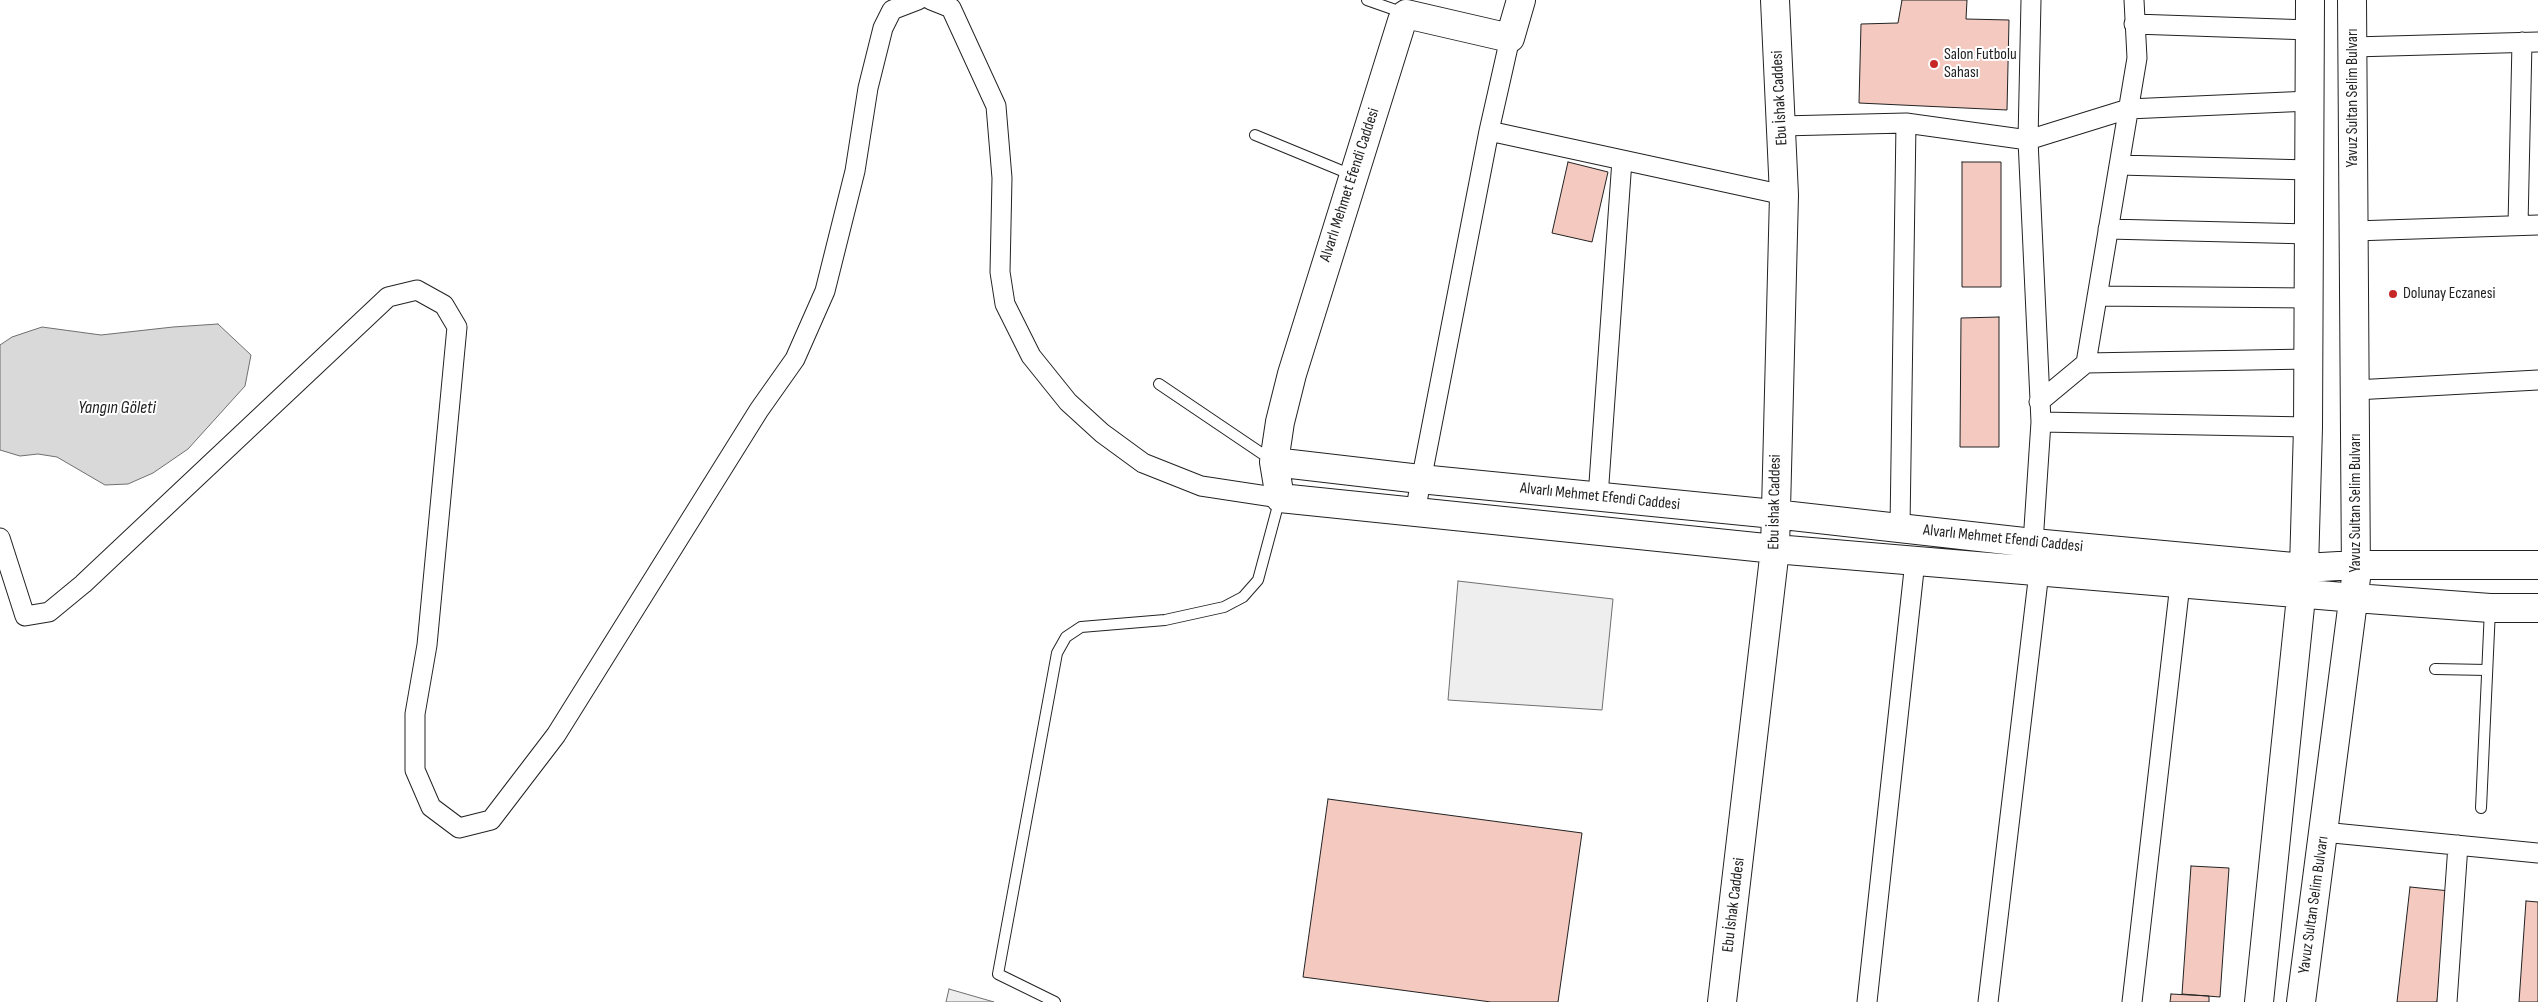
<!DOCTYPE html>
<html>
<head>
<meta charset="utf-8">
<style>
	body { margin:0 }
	canvas { display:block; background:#fff }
</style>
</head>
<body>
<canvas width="2538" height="1002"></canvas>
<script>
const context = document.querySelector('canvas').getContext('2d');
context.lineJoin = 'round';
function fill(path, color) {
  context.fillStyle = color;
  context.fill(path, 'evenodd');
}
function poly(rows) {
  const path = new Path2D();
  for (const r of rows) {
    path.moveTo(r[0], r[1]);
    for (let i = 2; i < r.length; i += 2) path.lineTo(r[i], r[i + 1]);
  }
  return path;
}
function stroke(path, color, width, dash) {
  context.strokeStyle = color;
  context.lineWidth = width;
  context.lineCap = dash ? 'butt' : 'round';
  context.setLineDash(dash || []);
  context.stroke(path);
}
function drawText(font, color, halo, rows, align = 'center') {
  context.font = font + ' "Sofia Sans Condensed",sans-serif';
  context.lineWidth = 4;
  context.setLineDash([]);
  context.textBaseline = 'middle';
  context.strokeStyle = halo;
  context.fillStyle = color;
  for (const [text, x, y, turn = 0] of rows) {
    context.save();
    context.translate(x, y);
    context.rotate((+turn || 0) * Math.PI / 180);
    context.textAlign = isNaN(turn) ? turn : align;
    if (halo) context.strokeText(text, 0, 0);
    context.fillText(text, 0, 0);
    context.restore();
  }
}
const green = poly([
	[1458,581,1613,599,1602,710,1448,700,1458,581],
	[949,989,994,1002,946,1002,949,989]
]);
fill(green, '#eee');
stroke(green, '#6f6f6f', 1);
const water = poly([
	[218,324,251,355,245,386,188,449,153,473,128,484,105,485,57,457,38,454,20,456,0,450,0,345,12,337,42,327,101,335,173,327,218,324]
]);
fill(water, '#d9d9d9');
stroke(water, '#6f6f6f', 1);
const building = poly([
	[1902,0,1967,0,1966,19,2009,20,2007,110,1859,103,1861,24,1898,23,1902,0],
	[1568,162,1608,172,1592,242,1552,233,1568,162],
	[1962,162,2001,162,2001,287,1962,287,1962,162],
	[1999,317,1999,447,1960,447,1961,318,1999,317],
	[1328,799,1582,833,1558,1002,1491,1002,1303,977,1328,799],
	[2191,866,2229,868,2220,997,2182,994,2191,866],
	[2410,887,2450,891,2437,1002,2397,1002,2410,887],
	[2526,901,2538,902,2538,1002,2519,1002,2526,901],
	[2171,994,2209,996,2209,1002,2170,1002,2171,994]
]);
fill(building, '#f3c9c0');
stroke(building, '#222', 1);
const lane = poly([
	[1367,0,1404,13],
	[1255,135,1352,175],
	[1159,384,1273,461],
	[2435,669,2487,670],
	[2481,808,2490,609],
	[1055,1002,998,974,1057,653,1066,637,1081,627,1165,620,1224,607,1243,597,1258,580,1280,498]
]);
const street = poly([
	[931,0,951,8,996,106,1002,178,1000,272,1005,304,1031,356,1068,402,1102,433,1143,463,1201,486,1280,498],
	[2134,24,2310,30],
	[2353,47,2538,42],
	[1781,126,1906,123,2028,140,2128,109,2310,101],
	[1489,131,1784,195],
	[2119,165,2309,170],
	[2518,225,2522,42],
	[2108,229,2309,234],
	[2354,231,2538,225],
	[2097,296,2309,298],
	[2086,363,2308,359],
	[2355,390,2538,380],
	[2039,402,2086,363,2137,58,2134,0],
	[2041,422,2308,427],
	[1598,497,1622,160],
	[1415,512,1489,131,1510,38],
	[1900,527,1906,123],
	[0,538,25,616,49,612,83,584,388,297,417,290,444,305,457,327,427,645,415,714,415,770,431,807,459,828,491,820,556,735,759,410,795,359,825,291,855,171,868,88,883,28,892,10,918,0],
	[2323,832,2538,853],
	[1867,1002,1915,561],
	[1988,1002,2039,572,2033,543,2041,422,2028,140,2031,0],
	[2132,1002,2180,584],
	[2447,1002,2458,845]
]);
const secondary = poly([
	[1521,0,1510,38,1406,14,1402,21,1292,374,1280,422,1274,462,1280,498,1775,549,2355,598,2490,608,2538,608],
	[1274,462,1420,479,1774,514,2033,543,2304,568,2356,565,2538,565],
	[1722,1002,1775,549,1784,195,1775,0],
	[2259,1002,2304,568,2308,427,2310,0],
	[2301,1002,2356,578,2352,0]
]);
stroke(lane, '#222', 12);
stroke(street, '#222', 21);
stroke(secondary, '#222', 30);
stroke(lane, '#fff', 10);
stroke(street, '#fff', 19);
stroke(secondary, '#fff', 28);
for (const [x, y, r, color] of [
	[1934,64,5,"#c62828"],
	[2393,294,5,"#c62828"]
]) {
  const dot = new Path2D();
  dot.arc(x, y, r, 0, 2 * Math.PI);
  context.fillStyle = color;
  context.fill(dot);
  stroke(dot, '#fff', 2);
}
drawText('16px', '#222', '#fff', [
	["Salon Futbolu",1944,55],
	["Sahası",1944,73],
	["Dolunay Eczanesi",2403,294]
], 'left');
drawText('16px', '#222', '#fff', [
	["Ebu İshak Caddesi",1780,98,-93],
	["Yavuz Sultan Selim Bulvarı",2353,98,-90],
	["Alvarlı Mehmet Efendi Caddesi",1350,185,-72],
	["Alvarlı Mehmet Efendi Caddesi",1600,497,6],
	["Ebu İshak Caddesi",1775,502,-89],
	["Yavuz Sultan Selim Bulvarı",2356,503,-90],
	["Alvarlı Mehmet Efendi Caddesi",2003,539,6],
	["Ebu İshak Caddesi",1734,905,-83],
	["Yavuz Sultan Selim Bulvarı",2314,905,-82]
]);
drawText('italic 18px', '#222', '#fff', [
	["Yangın Göleti",117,408]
]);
</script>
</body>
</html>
